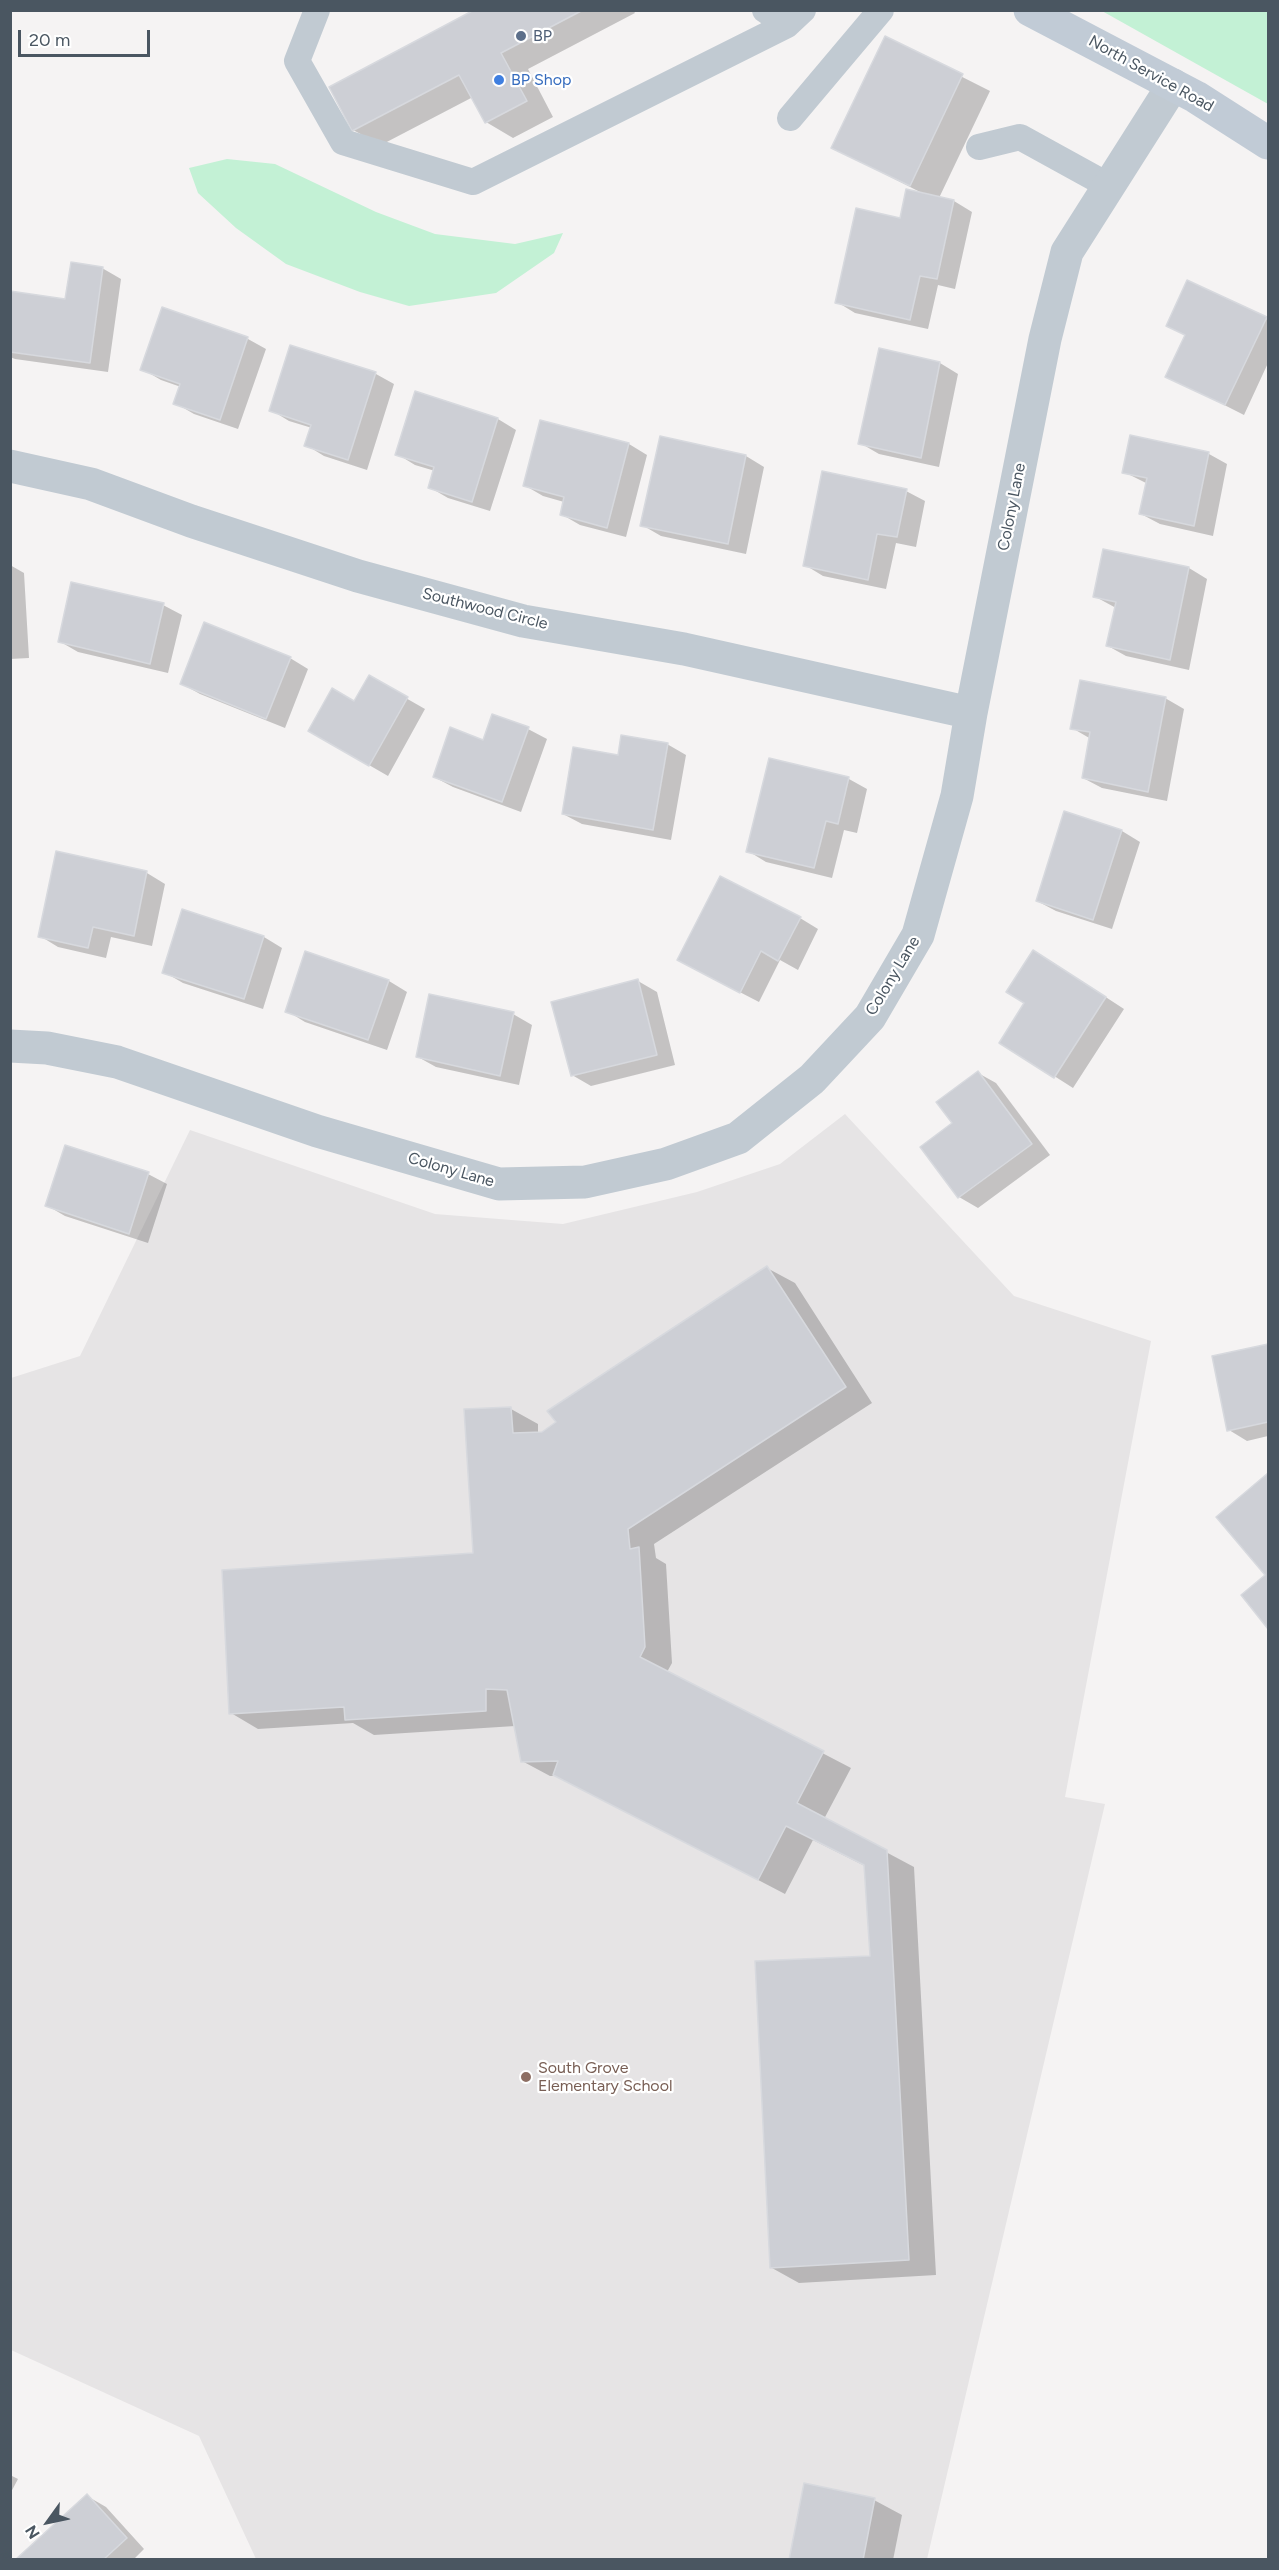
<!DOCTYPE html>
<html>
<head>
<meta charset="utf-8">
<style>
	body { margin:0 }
	#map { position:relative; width:1279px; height:2570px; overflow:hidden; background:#f5f3f3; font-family:Figtree,sans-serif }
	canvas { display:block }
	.frame { position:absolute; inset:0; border:12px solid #4a5661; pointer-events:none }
	.north { position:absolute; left:18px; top:2492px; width:60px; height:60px; -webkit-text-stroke:4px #fff; paint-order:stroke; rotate:237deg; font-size:16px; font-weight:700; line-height:24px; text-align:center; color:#4a5661 }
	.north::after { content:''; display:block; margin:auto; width:21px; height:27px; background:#4a5661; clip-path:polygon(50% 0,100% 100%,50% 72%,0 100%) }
	.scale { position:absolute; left:18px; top:30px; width:132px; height:27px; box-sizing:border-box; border:3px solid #4a5661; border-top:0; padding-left:8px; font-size:18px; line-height:21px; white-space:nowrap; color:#4a5661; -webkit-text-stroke:4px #fff; paint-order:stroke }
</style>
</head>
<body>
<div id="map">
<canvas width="1279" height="2570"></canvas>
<div class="frame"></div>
<div class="north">N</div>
<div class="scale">20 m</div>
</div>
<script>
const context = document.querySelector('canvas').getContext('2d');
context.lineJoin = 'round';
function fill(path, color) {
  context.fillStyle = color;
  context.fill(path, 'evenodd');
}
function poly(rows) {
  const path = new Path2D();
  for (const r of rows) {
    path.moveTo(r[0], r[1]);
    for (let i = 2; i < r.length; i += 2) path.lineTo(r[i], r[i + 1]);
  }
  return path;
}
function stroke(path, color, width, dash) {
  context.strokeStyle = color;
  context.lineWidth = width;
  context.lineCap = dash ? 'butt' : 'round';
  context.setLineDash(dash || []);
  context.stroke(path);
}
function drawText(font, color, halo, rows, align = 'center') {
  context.font = font + ' Figtree,sans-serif';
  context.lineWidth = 4.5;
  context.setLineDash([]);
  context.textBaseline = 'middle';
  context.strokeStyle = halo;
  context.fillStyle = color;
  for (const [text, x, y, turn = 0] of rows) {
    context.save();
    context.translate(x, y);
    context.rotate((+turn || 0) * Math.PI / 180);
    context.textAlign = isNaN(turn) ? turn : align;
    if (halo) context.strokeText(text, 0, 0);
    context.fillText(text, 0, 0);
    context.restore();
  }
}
fill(poly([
	[845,1114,1014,1296,1151,1341,1065,1797,1105,1804,927,2559,256,2559,199,2436,11,2350,11,1378,80,1356,190,1130,435,1214,563,1224,697,1192,780,1164]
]), '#e6e4e5');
fill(poly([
	[1102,11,1268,11,1268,104],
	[227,159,275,164,376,212,435,234,515,244,563,233,554,253,496,293,409,306,360,292,286,264,236,228,198,193,189,168]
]), '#c3f1d5');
fill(poly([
	[477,10,633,10,635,13,528,69,553,117,513,138,486,122,473,97,381,145,353,130],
	[885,38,990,91,939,198,954,201,972,212,955,289,938,285,928,329,855,313,837,302,920,192,833,148],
	[102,268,121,279,108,372,15,359,10,357,10,293,67,301],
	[1188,282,1268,320,1268,363,1244,415,1167,376,1186,336,1168,326],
	[163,309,248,339,266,349,238,429,194,414,175,403,181,387,161,380,142,369],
	[291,347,376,374,394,384,367,470,324,456,306,445,312,428,289,421,271,410],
	[880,350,940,363,958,374,939,467,879,454,860,443],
	[498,419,516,430,490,511,448,498,429,487,435,471,415,465,397,454],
	[1131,437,1209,454,1227,464,1213,536,1160,524,1141,514,1148,484,1124,472],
	[629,444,647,455,626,537,580,525,561,514,564,502,543,496,524,485],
	[746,456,764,467,746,554,661,536,642,525],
	[906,491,925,501,916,547,896,543,886,589,823,576,805,565],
	[1104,550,1189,568,1207,579,1189,670,1126,656,1108,646,1116,608,1094,596],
	[10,565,24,573,29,658,10,659],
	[163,605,182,615,168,673,78,652,59,641],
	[290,658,308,669,285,728,200,694,182,684],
	[369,677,425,709,388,776,310,731,355,703],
	[1165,698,1184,709,1167,801,1102,788,1083,778,1091,739,1072,728],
	[528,729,547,739,521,812,453,787,434,777,484,741],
	[667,744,686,755,671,840,582,824,563,814,619,757],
	[849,779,867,789,857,833,844,830,832,878,766,862,748,851],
	[1122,831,1140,842,1112,929,1056,911,1037,901],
	[57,853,147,873,165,884,152,946,111,937,106,958,58,947,40,936],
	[183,911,264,937,282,948,263,1009,183,983,164,972],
	[800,918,818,929,798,970,780,960,759,1002,697,970],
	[1052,962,1124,1009,1073,1088,1001,1042],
	[389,981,407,992,387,1050,305,1022,287,1011],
	[638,981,657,992,675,1065,591,1086,572,1075],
	[513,1014,532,1025,519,1085,436,1067,418,1057],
	[978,1073,996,1083,1050,1155,978,1208,959,1197,922,1147,954,1124],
	[148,1174,167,1184,148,1243,65,1216,46,1205],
	[767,1268,795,1283,872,1403,654,1544,656,1558,666,1564,672,1663,667,1672,851,1768,824,1819,914,1867,936,2275,799,2283,772,2268,872,1957,865,1866,813,1840,785,1894,559,1776,550,1776,522,1761,515,1726,374,1735,353,1723,258,1729,231,1713,475,1555,511,1409,538,1424,538,1433,542,1433],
	[1268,1345,1268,1436,1247,1441,1229,1430,1213,1357],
	[1268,1475,1268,1626,1243,1595,1267,1575,1219,1517],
	[10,2475,18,2479,10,2494],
	[87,2496,106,2507,144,2549,133,2560,17,2560],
	[874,2500,902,2515,893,2560,790,2560]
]), '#0003');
const building = poly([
	[474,10,583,10,501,53,527,101,485,123,459,75,352,131,329,87,474,10],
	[885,36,963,74,910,186,831,148,885,36],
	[906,189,954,200,937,279,920,276,910,320,835,303,856,208,900,218,906,189],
	[71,262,103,267,90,363,10,352,10,291,65,299,71,262],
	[1187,280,1267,317,1225,405,1165,377,1185,335,1166,326,1187,280],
	[162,307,248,337,220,420,173,404,180,384,140,370,162,307],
	[290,345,376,372,348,460,304,446,311,425,269,411,290,345],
	[879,348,940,362,921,458,858,444,879,348],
	[415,391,498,418,472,502,428,488,434,467,395,455,415,391],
	[540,420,629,443,607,528,560,515,564,497,523,486,540,420],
	[1130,435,1209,452,1194,526,1139,514,1147,478,1122,473,1130,435],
	[660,436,746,455,728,544,640,526,660,436],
	[822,471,907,489,897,537,877,534,868,580,803,566,822,471],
	[1103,549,1189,567,1170,660,1106,646,1116,602,1093,597,1103,549],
	[71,582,164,603,150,664,58,642,71,582],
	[204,622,291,657,266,719,180,684,204,622],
	[369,675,408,697,369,766,308,731,332,688,354,701,369,675],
	[1080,680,1166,697,1148,792,1082,778,1090,732,1070,729,1080,680],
	[492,714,529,727,502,802,433,777,450,727,483,740,492,714],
	[621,735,668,743,653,830,562,814,573,747,618,755,621,735],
	[769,758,849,777,838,824,826,821,814,868,746,852,769,758],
	[1064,811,1122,830,1093,920,1036,901,1064,811],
	[56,851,147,871,134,936,93,927,88,948,38,937,56,851],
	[720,876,801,917,778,961,761,951,740,993,677,960,720,876],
	[182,909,264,936,244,999,162,973,182,909],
	[1033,950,1106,997,1054,1078,999,1043,1024,1003,1006,992,1033,950],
	[305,951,389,980,368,1040,285,1012,305,951],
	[638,979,657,1055,571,1076,551,1002,638,979],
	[429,994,514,1012,500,1076,416,1057,429,994],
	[978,1071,1032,1144,958,1198,920,1147,952,1123,936,1102,978,1071],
	[65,1145,149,1172,129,1234,45,1206,65,1145],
	[767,1266,846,1387,628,1529,630,1549,639,1547,645,1647,640,1657,824,1751,797,1803,887,1850,909,2260,770,2268,755,1961,870,1956,864,1865,786,1826,758,1880,553,1775,558,1761,521,1762,507,1690,486,1689,486,1711,345,1720,344,1707,229,1714,222,1570,473,1553,464,1409,511,1407,513,1433,542,1432,556,1422,547,1411,767,1266],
	[1268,1344,1268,1422,1227,1431,1212,1356,1268,1344],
	[1268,1473,1268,1629,1241,1595,1265,1575,1216,1517,1268,1473],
	[804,2483,875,2498,863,2560,789,2560,804,2483],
	[87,2494,127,2538,103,2560,15,2560,87,2494]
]);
fill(building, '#cdcfd5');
stroke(building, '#d7d9de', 1.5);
stroke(poly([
	[317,10,297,61,343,142,473,182,787,25,803,10],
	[765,10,787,25],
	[790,118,881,10],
	[979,147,1020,137,1109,186]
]), '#c1cad2', 26);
stroke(poly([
	[10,466,91,484,191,521,358,576,523,621,684,649,971,713],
	[10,1046,47,1048,117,1062,317,1131,499,1184,585,1182,666,1164,738,1138,812,1079,870,1017,918,935,957,796,971,713,1045,339,1067,252,1173,85]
]), '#c1cad2', 33);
stroke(poly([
	[1030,10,1196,97,1268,143]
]), '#c1cbd6', 33);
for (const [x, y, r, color] of [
	[521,36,6,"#5c6f8a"],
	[499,80,6,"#3f7fe0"],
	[526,2077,6,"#8d6e63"]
]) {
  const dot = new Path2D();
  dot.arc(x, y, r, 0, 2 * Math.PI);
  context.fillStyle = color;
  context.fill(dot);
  stroke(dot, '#fff', 2);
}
drawText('16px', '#4e5e75', '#fff', [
	["BP",533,36]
], 'left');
drawText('16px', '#4a5661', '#fff', [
	["North Service Road",1151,74,29],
	["Colony Lane",1012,507,-79],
	["Southwood Circle",485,609,14],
	["Colony Lane",893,976,-59],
	["Colony Lane",451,1170,16]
]);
drawText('16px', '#366cbe', '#fff', [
	["BP Shop",511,80]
], 'left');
drawText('16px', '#785e54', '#fff', [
	["South Grove",538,2068],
	["Elementary School",538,2086]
], 'left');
</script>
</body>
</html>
